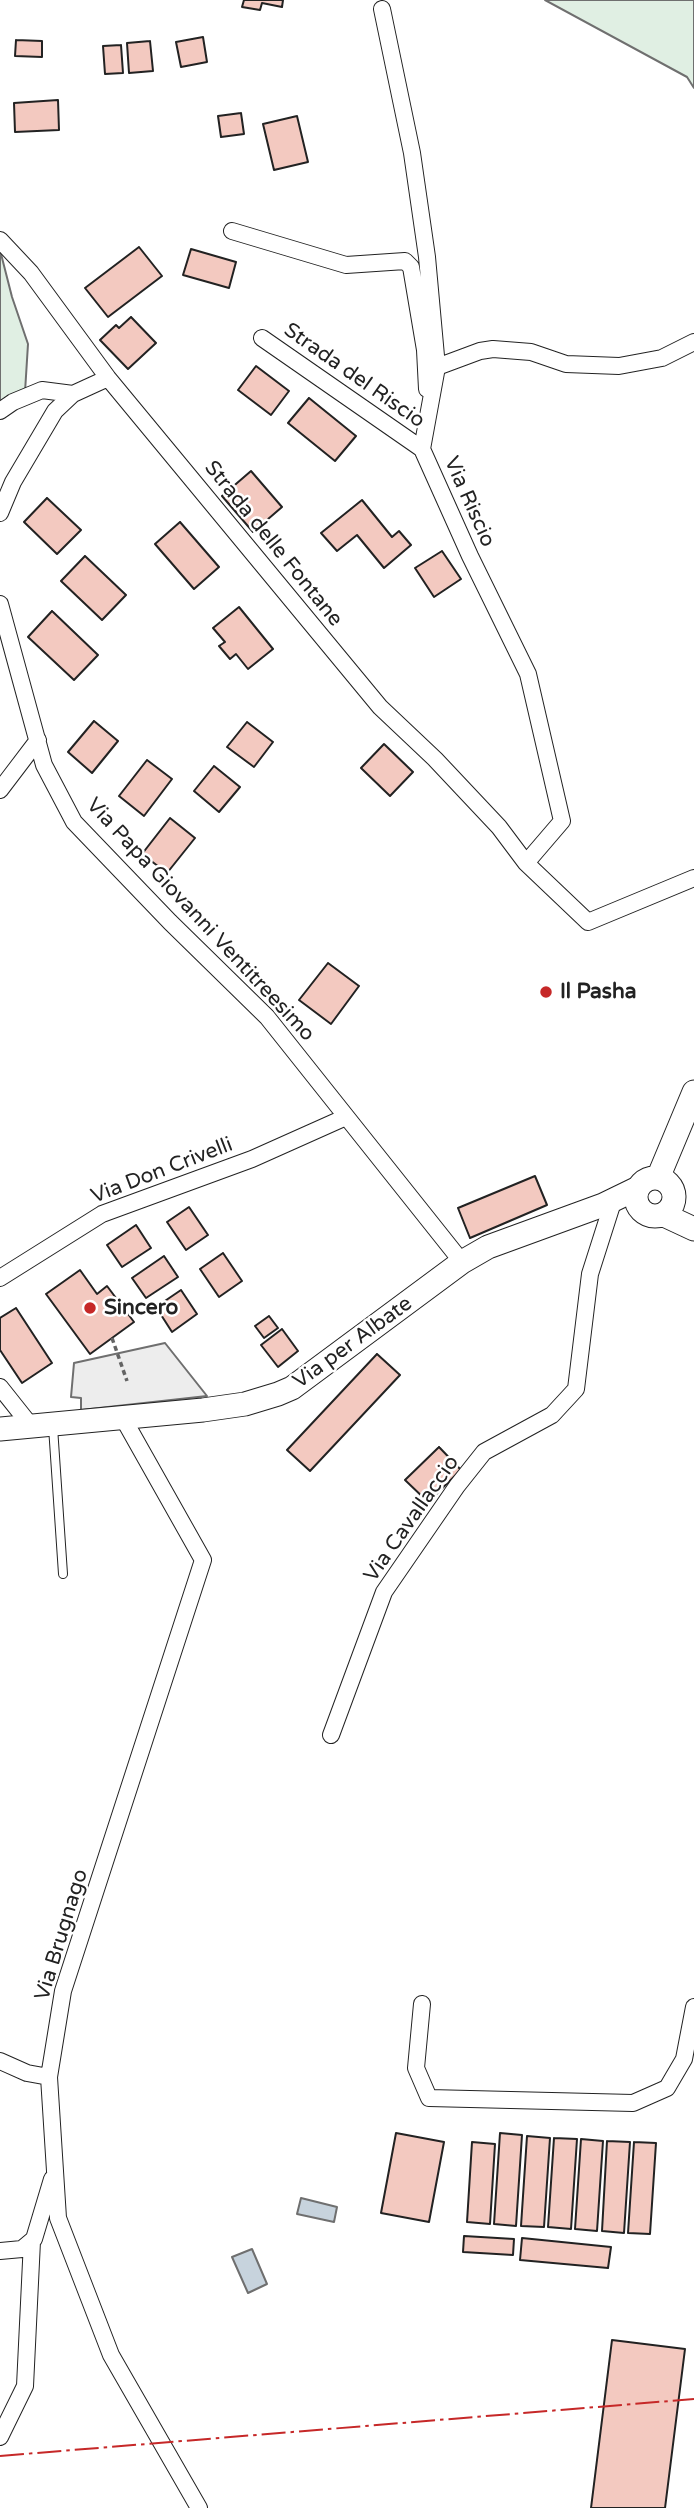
<!DOCTYPE html>
<html>
<head>
<meta charset="utf-8">
<style>
	body { margin:0 }
	canvas { display:block; background:#fff }
</style>
</head>
<body>
<canvas width="694" height="2508"></canvas>
<script>
const context = document.querySelector('canvas').getContext('2d');
context.lineJoin = 'round';
function fill(path, color) {
  context.fillStyle = color;
  context.fill(path, 'evenodd');
}
function poly(rows) {
  const path = new Path2D();
  for (const r of rows) {
    if (r.length === 3) {
      path.moveTo(r[0] + r[2], r[1]);
      path.arc(r[0], r[1], r[2], 0, 2 * Math.PI);
      continue;
    }
    path.moveTo(r[0], r[1]);
    for (let i = 2; i < r.length; i += 2) path.lineTo(r[i], r[i + 1]);
  }
  return path;
}
function stroke(path, color, width, dash) {
  context.strokeStyle = color;
  context.lineWidth = width;
  context.lineCap = dash ? 'butt' : 'round';
  context.setLineDash(dash || []);
  context.stroke(path);
}
function drawText(font, color, halo, rows, align = 'center') {
  context.font = font + ' "Varela Round",sans-serif';
  context.lineWidth = 5;
  context.setLineDash([]);
  context.textBaseline = 'middle';
  context.strokeStyle = halo;
  context.fillStyle = color;
  for (const [text, x, y, turn = 0] of rows) {
    context.save();
    context.translate(x, y);
    context.rotate((+turn || 0) * Math.PI / 180);
    context.textAlign = isNaN(turn) ? turn : align;
    if (halo) context.strokeText(text, 0, 0);
    context.fillText(text, 0, 0);
    context.restore();
  }
}
const green = poly([
	[545,0,694,0,694,88,687,77,545,0],
	[0,250,12,297,28,344,25,392,0,414,0,250]
]);
fill(green, '#e0efe3');
stroke(green, '#6f6f6f', 2);
const parking = poly([
	[165,1343,207,1396,81,1410,81,1398,71,1397,74,1363,165,1343]
]);
fill(parking, '#ededed');
stroke(parking, '#6f6f6f', 2);
const water = poly([
	[301,2198,337,2207,334,2222,297,2214,301,2198],
	[252,2249,267,2284,248,2293,232,2257,252,2249]
]);
fill(water, '#c7d3dd');
stroke(water, '#6f6f6f', 2);
const building = poly([
	[244,0,283,0,282,7,262,3,260,10,242,7,244,0],
	[203,37,207,62,181,67,176,42,203,37],
	[16,40,42,41,42,57,15,56,16,40],
	[150,41,153,71,129,73,127,43,150,41],
	[121,45,123,73,105,74,103,46,121,45],
	[58,100,59,130,15,132,14,103,58,100],
	[241,113,244,134,221,137,218,116,241,113],
	[297,116,308,162,274,170,263,124,297,116],
	[139,247,162,276,108,317,85,288,139,247],
	[191,249,236,262,229,288,183,275,191,249],
	[131,317,156,343,128,369,100,340,116,325,119,328,131,317],
	[256,366,289,391,271,415,238,390,256,366],
	[309,398,356,436,335,461,288,423,309,398],
	[251,471,282,507,253,532,222,496,251,471],
	[47,498,81,530,57,554,24,522,47,498],
	[362,500,392,537,399,531,411,545,384,568,357,535,337,551,321,533,362,500],
	[180,522,219,567,194,589,155,544,180,522],
	[442,551,461,579,434,597,415,568,442,551],
	[85,556,126,595,102,620,61,581,85,556],
	[239,607,273,649,248,669,236,654,230,659,219,646,225,642,213,628,239,607],
	[52,611,98,655,74,680,28,637,52,611],
	[94,721,118,741,92,773,68,752,94,721],
	[247,722,273,742,254,767,227,747,247,722],
	[384,744,413,772,390,796,361,768,384,744],
	[147,760,172,779,144,816,119,796,147,760],
	[214,766,240,787,219,812,194,791,214,766],
	[170,818,195,838,167,873,142,854,170,818],
	[328,963,359,986,331,1024,299,1000,328,963],
	[535,1176,547,1205,470,1238,458,1208,535,1176],
	[189,1207,208,1235,186,1250,167,1222,189,1207],
	[136,1225,151,1248,122,1267,107,1245,136,1225],
	[223,1253,242,1281,219,1297,200,1269,223,1253],
	[164,1256,178,1277,146,1298,132,1278,164,1256],
	[80,1270,97,1294,107,1286,134,1322,90,1354,46,1294,80,1270],
	[181,1290,197,1314,172,1332,156,1307,181,1290],
	[16,1308,52,1363,22,1383,0,1350,0,1318,16,1308],
	[269,1316,278,1328,264,1338,255,1326,269,1316],
	[282,1329,298,1351,278,1367,261,1345,282,1329],
	[377,1354,400,1375,310,1471,287,1450,377,1354],
	[439,1447,461,1470,428,1502,405,1480,439,1447],
	[396,2133,444,2142,429,2222,381,2213,396,2133],
	[500,2133,522,2135,516,2226,494,2224,500,2133],
	[527,2136,550,2138,544,2227,521,2226,527,2136],
	[554,2138,577,2139,571,2229,548,2227,554,2138],
	[581,2139,603,2141,597,2231,575,2229,581,2139],
	[607,2141,630,2142,624,2233,602,2231,607,2141],
	[472,2142,495,2144,490,2224,467,2222,472,2142],
	[634,2142,656,2143,650,2234,628,2233,634,2142],
	[464,2236,514,2239,513,2255,463,2252,464,2236],
	[522,2238,611,2247,608,2268,520,2260,522,2238],
	[612,2340,685,2349,665,2508,591,2508,612,2340]
]);
fill(building, '#f3c9c0');
stroke(building, '#222', 2);
const lane = poly([
	[53,1427,63,1574]
]);
const street = poly([
	[382,9,412,153,427,257,437,367,422,449,470,556,528,674,562,821,526,863],
	[232,231,346,265,405,261,411,267,425,350,427,389],
	[0,240,31,273,108,378,380,707,435,759,499,827,526,863,588,922,694,878],
	[262,338,422,449],
	[437,367,480,351,493,349,531,352,566,364,619,366,662,358,694,342],
	[0,411,13,402,42,390,73,394],
	[0,513,13,482,55,411,73,394,108,378],
	[0,604,44,765,74,822,170,922,267,1017,462,1262],
	[0,790,38,740],
	[0,1278,102,1214,252,1159,346,1117],
	[0,1387,31,1426],
	[123,1418,203,1560,63,1991,49,2077,58,2218,111,2355,199,2508],
	[331,1735,384,1592,457,1486,484,1452,552,1415,576,1389,590,1274,612,1205],
	[422,2004,416,2068,429,2098,633,2103,667,2088,684,2059,694,2007],
	[0,2061,27,2073,49,2077],
	[0,2251,22,2249,34,2239,52,2179],
	[0,2437,25,2386,32,2241]
]);
const secondary = poly([
	[655,1197,19],
	[658,1178,694,1092],
	[664,1215,694,1229],
	[0,1429,203,1410,245,1404,278,1394,292,1388,462,1262,488,1247,603,1205,638,1188]
]);
stroke(lane, '#222', 10);
stroke(street, '#222', 18);
stroke(secondary, '#222', 25);
stroke(poly([
	[112,1338,127,1381]
]), '#646464', 3.5, [5, 3.5]);
stroke(lane, '#fff', 8);
stroke(street, '#fff', 16);
stroke(secondary, '#fff', 23);
stroke(poly([
	[0,2456,694,2399]
]), '#c62828', 2, [24, 5, 3.5, 5]);
for (const [x, y, r, color] of [
	[546,992,7,"#c62828"],
	[90,1308,7,"#c62828"]
]) {
  const dot = new Path2D();
  dot.arc(x, y, r, 0, 2 * Math.PI);
  context.fillStyle = color;
  context.fill(dot);
  stroke(dot, '#fff', 2.5);
}
drawText('21px', '#222', '#fff', [
	["Strada del Riscio",354,376,35],
	["Via Riscio",469,502,66],
	["Strada delle Fontane",273,544,51],
	["Via Papa Giovanni Ventitreesimo",200,920,47],
	["Via Don Crivelli",162,1171,-21],
	["Via per Albate",353,1343,-36],
	["Via Cavallaccio",412,1519,-55],
	["Via Brugnago",62,1935,-73]
]);
drawText('bold 21px', '#222', '#fff', [
	["Il Pasha",560,992],
	["Sincero",104,1308]
], 'left');
</script>
</body>
</html>
